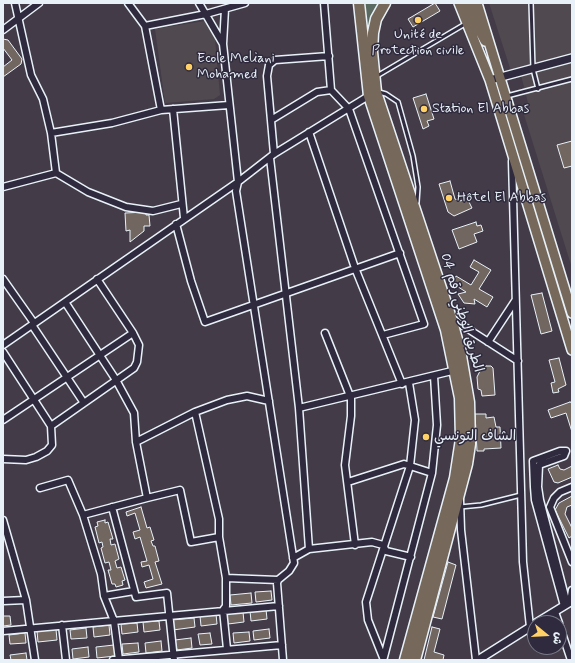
<!DOCTYPE html>
<html>
<head>
<meta charset="utf-8">
<style>
	body { margin:0 }
	#map { position:relative; width:575px; height:663px; overflow:hidden; background:#433c48; font-family:Mynerve,"Playpen Sans Arabic",sans-serif }
	canvas { display:block }
	.frame { position:absolute; inset:0; border:4px solid #e8f1f8; pointer-events:none }
	.north { position:absolute; left:527px; top:615px; width:40px; height:40px; box-sizing:border-box; background:#2f2a3d; border:1px solid #797a88; border-radius:50%; rotate:108deg; font-size:11px; font-weight:700; line-height:16px; text-align:center; color:#e8f1f8 }
	.north::after { content:''; display:block; margin:auto; width:14px; height:18px; background:#ffd166; clip-path:polygon(50% 0,100% 100%,50% 72%,0 100%) }
</style>
</head>
<body>
<div id="map">
<canvas width="575" height="663"></canvas>
<div class="frame"></div>
<div class="north">ش</div>
</div>
<script>
const context = document.querySelector('canvas').getContext('2d');
context.lineJoin = 'round';
function fill(path, color) {
  context.fillStyle = color;
  context.fill(path, 'evenodd');
}
function poly(rows) {
  const path = new Path2D();
  for (const r of rows) {
    path.moveTo(r[0], r[1]);
    for (let i = 2; i < r.length; i += 2) path.lineTo(r[i], r[i + 1]);
  }
  return path;
}
function stroke(path, color, width, dash) {
  context.strokeStyle = color;
  context.lineWidth = width;
  context.lineCap = dash ? 'butt' : 'round';
  context.setLineDash(dash || []);
  context.stroke(path);
}
function drawText(font, color, halo, rows, align = 'center') {
  context.font = font + ' Mynerve,"Playpen Sans Arabic",sans-serif';
  context.lineWidth = 3;
  context.setLineDash([]);
  context.textBaseline = 'middle';
  context.strokeStyle = halo;
  context.fillStyle = color;
  for (const [text, x, y, turn = 0] of rows) {
    context.save();
    context.translate(x, y);
    context.rotate((+turn || 0) * Math.PI / 180);
    context.textAlign = isNaN(turn) ? turn : align;
    if (halo) context.strokeText(text, 0, 0);
    context.fillText(text, 0, 0);
    context.restore();
  }
}
fill(poly([
	[489,3,572,3,572,268,521,105,528,103,520,71,511,71],
	[205,21,215,39,220,95,214,99,165,103,155,29]
]), '#514950');
fill(poly([
	[365,3,379,3,372,16,368,43]
]), '#5b6a60');
const building = poly([
	[435,3,440,11,413,27,408,19,435,3],
	[3,39,8,40,22,59,21,64,3,77,3,67,12,60,3,48,3,39],
	[426,94,434,119,427,121,429,126,423,129,413,98,426,94],
	[572,141,572,166,564,168,557,145,572,141],
	[450,181,455,199,460,201,467,198,472,208,454,216,448,212,439,184,450,181],
	[146,212,146,215,149,215,150,226,144,226,144,231,130,242,130,230,126,231,125,213,146,212],
	[476,222,477,226,481,225,483,231,474,234,477,242,459,249,452,230,476,222],
	[474,260,491,270,479,289,493,297,487,307,474,299,475,304,464,303,458,294,466,292,452,283,456,276,471,285,479,272,470,267,474,260],
	[542,293,552,331,541,334,531,295,542,293],
	[559,358,566,385,558,389,559,392,553,393,551,383,555,382,549,360,559,358],
	[486,366,491,366,493,368,495,395,482,396,481,390,478,389,477,377,480,371,486,366],
	[570,402,572,403,572,432,566,413,551,418,548,410,570,402],
	[475,414,486,414,486,418,494,417,496,427,500,427,501,448,484,449,484,451,477,451,475,414],
	[558,465,560,469,564,470,572,466,572,477,558,483,554,482,548,469,558,465],
	[572,496,572,505,567,507,565,514,572,528,572,536,569,538,555,510,559,503,572,496],
	[141,507,147,528,150,527,154,540,151,541,153,546,155,546,159,561,155,562,162,584,146,588,144,582,153,579,149,565,142,567,141,562,147,561,140,537,135,539,133,532,140,530,135,513,127,516,126,512,141,507],
	[105,520,105,523,108,522,113,539,110,539,111,545,115,544,119,559,115,561,117,568,121,567,125,580,122,581,123,585,116,587,115,584,112,584,108,570,111,570,109,562,105,563,101,548,103,547,102,542,99,543,95,527,98,526,97,522,105,520],
	[448,562,456,565,442,619,433,617,448,562],
	[271,591,272,600,256,602,255,592,271,591],
	[251,593,252,603,231,605,230,595,251,593],
	[266,609,267,619,251,621,250,611,266,609],
	[243,612,244,622,228,624,227,614,243,612],
	[216,614,217,624,201,626,200,616,216,614],
	[3,616,10,616,11,625,3,626,3,616],
	[194,618,195,627,173,630,172,620,194,618],
	[159,621,160,630,144,632,143,622,159,621],
	[137,623,138,632,122,634,121,624,137,623],
	[109,625,110,635,94,637,93,627,109,625],
	[432,627,440,629,434,652,444,655,443,660,424,660,432,627],
	[86,628,87,638,71,639,70,630,86,628],
	[56,629,57,640,38,642,37,631,56,629],
	[269,629,270,638,254,640,253,631,269,629],
	[249,632,250,641,234,643,233,633,249,632],
	[25,633,26,643,10,644,9,635,25,633],
	[210,633,212,644,200,645,198,634,210,633],
	[191,638,192,648,177,650,175,640,191,638],
	[161,641,162,651,146,653,145,643,161,641],
	[138,643,139,652,123,654,122,644,138,643],
	[114,645,115,656,97,658,96,647,114,645],
	[88,647,89,657,73,659,72,649,88,647],
	[26,653,27,660,11,660,10,655,26,653]
]);
fill(building, '#726661');
stroke(building, '#e8f1f8', 1);
const service = poly([
	[531,3,533,69,538,89],
	[377,76,465,24],
	[379,92,386,94,398,102,413,156,418,187,417,202],
	[507,96,572,79],
	[460,507,481,505,521,495]
]);
const minor = poly([
	[128,3,145,26,161,110],
	[199,3,223,44],
	[324,3,331,90,349,109,424,324,383,335],
	[225,9,223,44,238,182,236,191,294,563,289,571,278,580,277,583,283,660],
	[145,26,206,14,245,3],
	[3,30,39,3],
	[173,109,184,218],
	[271,120,317,92,331,90],
	[309,132,355,268,402,384],
	[51,133,112,123,161,110,229,105],
	[274,154,267,76,269,65,275,60,329,56],
	[270,158,299,408,309,549,293,558],
	[512,161,523,562,530,627],
	[56,173,88,192,126,207,153,211,181,204],
	[3,187,56,173,51,133,43,99,31,75,15,3],
	[176,224,191,281,205,322,400,253],
	[3,279,34,323],
	[65,302,116,380,134,413,136,442,147,498,180,490,191,542,219,537,226,578,226,606,223,610,227,649],
	[451,318,518,361],
	[32,325,84,403],
	[325,333,350,396],
	[488,342,515,301],
	[3,345,238,182,274,154,370,95],
	[3,352,51,426,52,445,47,451,36,457,26,460,3,459],
	[351,395,351,416,345,465,355,545],
	[299,408,456,370],
	[195,412,219,519,219,537],
	[3,420,133,333,97,279],
	[51,426,134,368,137,362,139,345,133,333],
	[136,442,195,412,227,400,247,396,269,401],
	[348,482,404,464,432,473],
	[572,487,560,492,554,498,550,507,572,562],
	[40,488,68,480,83,515,101,574,104,596,114,621,119,660],
	[460,500,461,530,476,660],
	[112,507,136,597,167,593,174,660],
	[83,515,147,498],
	[3,520,26,600,35,660],
	[309,549,372,542,383,545,386,551,411,557],
	[226,578,278,580],
	[104,596,134,591],
	[3,601,26,600],
	[570,602,572,590],
	[564,606,535,500,534,487,533,461,560,451,566,451,564,456,539,465,538,487,540,500,567,604],
	[555,612,559,623],
	[559,624,571,660],
	[62,625,66,660],
	[3,631,279,606],
	[384,657,432,473,437,425,434,376],
	[113,660,282,645],
	[384,660,368,620,366,602,410,466,415,420,409,383]
]);
const tertiary = poly([
	[490,80,572,58],
	[536,623,572,601],
	[478,660,535,624]
]);
const primary = poly([
	[459,3,490,80,572,350],
	[468,3,476,24,485,41],
	[477,3,572,313]
]);
const trunk = poly([
	[359,3,369,96,446,330,460,398,461,439,455,478,405,660],
	[385,3,376,19,373,33,372,52,376,92,451,318,460,350,469,402,470,444,467,464,415,660]
]);
stroke(service, '#e8f1f8', 6);
stroke(minor, '#e8f1f8', 9);
stroke(tertiary, '#e8f1f8', 10);
stroke(primary, '#e8f1f8', 12);
stroke(trunk, '#e8f1f8', 13);
stroke(service, '#2f2a3d', 3);
stroke(minor, '#2f2a3d', 6);
stroke(tertiary, '#2f2a3d', 7);
stroke(primary, '#76695c', 9);
stroke(trunk, '#76695c', 10);
for (const [x, y, r, color] of [
	[418,20,4,"#ffd166"],
	[189,67,4,"#ffd166"],
	[424,109,4,"#ffd166"],
	[449,198,4,"#ffd166"],
	[426,437,4,"#ffd166"]
]) {
  const dot = new Path2D();
  dot.arc(x, y, r, 0, 2 * Math.PI);
  context.fillStyle = color;
  context.fill(dot);
  stroke(dot, '#2f2a3d', 1.5);
}
drawText('14px', '#e8f1f8', '#2f2a3d', [
	["Unité de",418,35,"center"],
	["Protection civile",418,51,"center"],
	["Ecole Meliani",197,59],
	["Mohamed",197,75],
	["Station El Abbas",432,109],
	["Hôtel El Abbas",457,198],
	["الشاف التونسي",434,437]
], 'left');
drawText('14px', '#e8f1f8', '#2f2a3d', [
	["الطريق الوطني رقم 04",461,313,74]
]);
</script>
</body>
</html>
